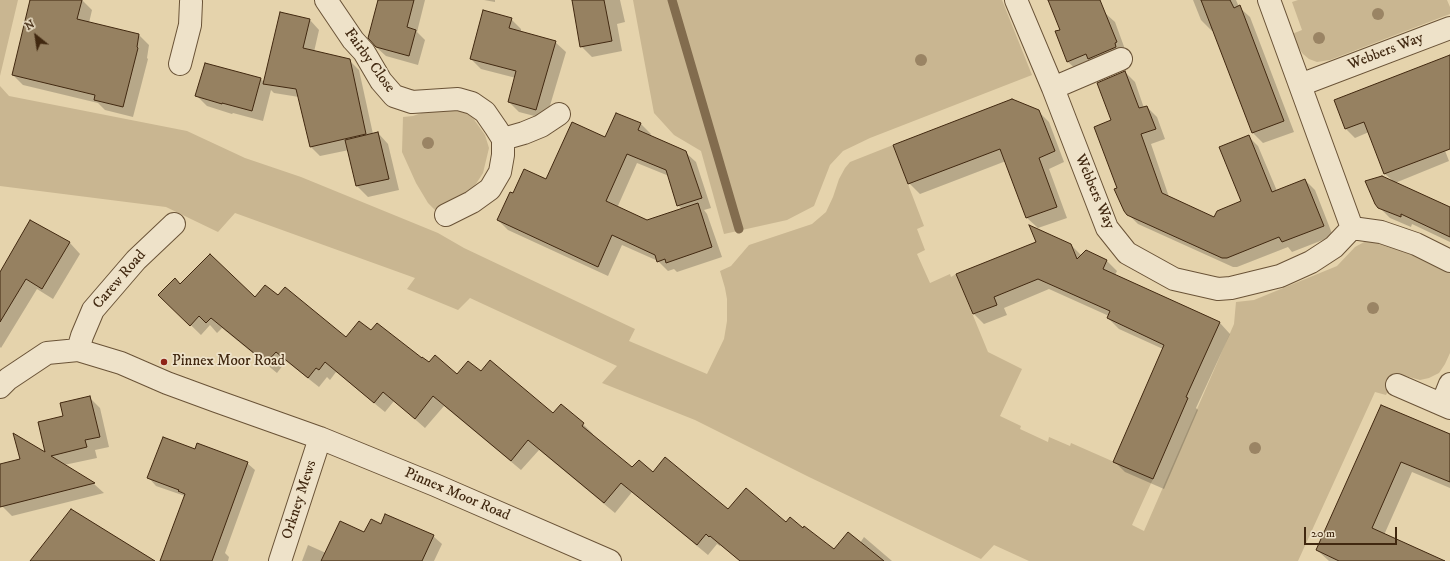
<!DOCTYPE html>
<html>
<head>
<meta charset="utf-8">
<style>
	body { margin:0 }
	#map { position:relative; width:1450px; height:561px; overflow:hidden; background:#e5d3ac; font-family:"IM FELL DW Pica",serif }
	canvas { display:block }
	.north { position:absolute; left:16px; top:16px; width:40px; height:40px; -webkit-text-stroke:3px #eee2c9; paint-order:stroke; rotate:330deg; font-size:11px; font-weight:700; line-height:16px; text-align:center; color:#412810 }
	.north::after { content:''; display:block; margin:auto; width:14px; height:18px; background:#412810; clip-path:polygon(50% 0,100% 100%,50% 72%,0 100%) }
	.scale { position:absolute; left:1304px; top:527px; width:93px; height:18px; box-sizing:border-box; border:2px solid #412810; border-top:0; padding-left:5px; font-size:12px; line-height:14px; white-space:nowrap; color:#412810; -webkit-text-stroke:3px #eee2c9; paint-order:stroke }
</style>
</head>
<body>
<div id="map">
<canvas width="1450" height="561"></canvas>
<div class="north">N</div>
<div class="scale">20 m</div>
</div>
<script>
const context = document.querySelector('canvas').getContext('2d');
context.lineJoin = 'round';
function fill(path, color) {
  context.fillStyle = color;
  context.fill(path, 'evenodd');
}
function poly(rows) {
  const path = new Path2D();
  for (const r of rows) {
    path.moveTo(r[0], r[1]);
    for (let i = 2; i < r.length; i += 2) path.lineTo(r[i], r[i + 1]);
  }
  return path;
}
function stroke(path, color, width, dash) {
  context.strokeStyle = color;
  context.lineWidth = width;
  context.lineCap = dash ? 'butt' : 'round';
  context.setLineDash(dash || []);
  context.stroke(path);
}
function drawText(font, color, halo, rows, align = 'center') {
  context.font = font + ' "IM FELL DW Pica",serif';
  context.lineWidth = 3.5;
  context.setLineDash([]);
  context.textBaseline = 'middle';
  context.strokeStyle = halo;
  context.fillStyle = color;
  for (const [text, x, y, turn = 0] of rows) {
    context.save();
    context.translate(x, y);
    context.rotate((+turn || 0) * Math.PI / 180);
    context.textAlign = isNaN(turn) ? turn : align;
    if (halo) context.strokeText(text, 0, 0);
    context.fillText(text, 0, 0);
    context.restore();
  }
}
fill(poly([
	[0,0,18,0,0,76],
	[633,0,1002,0,1032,75,870,138,843,151,830,165,814,206,787,220,724,234,701,151,674,135,654,113],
	[1298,0,1447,0,1450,7,1450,14,1330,60,1317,62,1309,59,1303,54,1298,47,1292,34,1302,30,1292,2],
	[0,86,9,96,187,131,245,158,301,177,438,233,464,248,635,329,629,341,707,374,724,339,727,321,727,299,725,288,720,271,731,266,749,245,812,224,826,212,833,197,839,179,845,168,850,162,893,145,924,226,917,229,925,250,917,254,930,283,950,274,951,277,956,274,988,352,1022,369,1000,416,1021,426,1020,429,1048,442,1049,437,1070,446,1071,443,1153,479,1132,525,1144,531,1234,324,1236,302,1254,300,1337,266,1355,247,1366,241,1385,241,1450,269,1450,353,1445,364,1439,373,1429,378,1420,380,1398,374,1389,394,1387,393,1386,395,1375,392,1298,561,1029,561,994,545,981,559,809,477,695,420,602,383,617,366,470,298,458,310,407,289,415,278,235,213,218,232,166,207,0,186],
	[447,108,465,112,473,118,485,135,489,148,483,173,474,187,463,197,435,210,428,203,416,183,402,152,403,117,413,116,430,110]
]), '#c9b691');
fill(poly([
	[30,0,82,0,92,10,89,23,139,35,149,45,147,58,148,59,133,117,105,110,98,103,23,85,13,75],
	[379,0,425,0,417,32,425,40,418,65,386,56,376,47],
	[484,0,495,0,495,2],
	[573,0,620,0,625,22,617,24,622,51,592,57,581,46],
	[1049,0,1099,0,1105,13,1115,22,1126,52,1078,71,1068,62,1057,32,1061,30],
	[1193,0,1236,0,1239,7,1250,17,1294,132,1263,143,1253,133,1213,30,1212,31,1201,20],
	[511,19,521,29,521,32,555,42,566,52,546,119,519,112,509,102,516,78,481,69,471,59],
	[310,20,319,30,314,52,349,60,359,70,373,134,378,133,388,144,399,190,368,197,357,186,349,150,320,156,311,147,299,97,274,93,271,90,263,121,233,113,232,114,207,106,196,95,205,64,261,79,265,83],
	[1450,57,1450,101,1429,109,1449,161,1395,183,1450,208,1450,242,1412,224,1411,227,1390,218,1376,204,1393,181,1385,174,1369,132,1355,138,1346,129,1336,101],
	[1125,72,1135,82,1144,108,1147,107,1157,117,1165,139,1151,144,1169,197,1215,218,1242,202,1248,136,1258,146,1277,191,1305,180,1315,190,1333,236,1292,252,1288,247,1237,267,1233,267,1138,224,1125,211,1118,188,1112,121],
	[1038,111,1049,122,1064,162,1049,169,1067,218,1038,228,1027,218,1006,161,920,194,909,183],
	[617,114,641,124,651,134,650,136,685,152,696,162,711,208,704,210,707,214,722,257,677,272,674,269,668,271,658,261,622,245,608,276,508,230,498,220,513,194,547,180,606,139],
	[637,163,669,176,678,205,682,209,647,221,617,208],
	[30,221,70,243,80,254,53,299,37,289,1,348,0,347,0,274],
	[1071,245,1082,256,1106,260,1117,271,1115,275,1220,323,1230,334,1196,408,1198,410,1164,489,1125,472,1114,461,1163,349,1119,329,1108,318,1109,316,1049,289,1004,308,1007,315,984,324,974,314,958,275],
	[181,285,255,299,278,297,346,339,371,331,429,364,457,375,481,372,553,415,583,424,593,434,592,435,633,469,653,473,729,510,786,523,803,529,834,551,860,543,864,537,892,561,740,561,720,545,720,546,717,544,708,555,632,492,615,513,539,450,521,470,444,406,425,428,394,401,385,412,336,372,330,380,327,377,319,387,286,361,277,373,222,328,217,333,210,325,201,335,170,305],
	[89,397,100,408,109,447,95,450,97,458,64,465,94,484,104,493,12,516,2,506,0,499,0,465,46,454,64,416],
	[1382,407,1450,436,1450,488,1412,472,1384,535,1439,561,1329,561,1317,550],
	[196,450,247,463,255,470,225,553,229,557,228,561,161,561,185,496,156,486,149,478],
	[382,525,433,536,442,544,434,561,302,561,308,545,326,553]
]), '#0003');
stroke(poly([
	[672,0,739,229]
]), '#826c4e', 9);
const building = poly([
	[30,0,82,0,77,19,139,34,137,47,138,48,123,107,94,100,95,95,12,75,30,0],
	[378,0,414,0,407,27,416,30,409,56,376,47,368,38,378,0],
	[572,0,604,0,612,41,580,47,572,0],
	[1048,0,1100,0,1117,42,1115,43,1116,47,1088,59,1086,54,1067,62,1055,31,1060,30,1048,0],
	[1201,0,1230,0,1234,8,1240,5,1284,121,1252,133,1201,0],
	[483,10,512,18,509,28,556,41,536,110,508,102,516,71,470,59,483,10],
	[280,12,310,19,303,48,350,59,366,134,310,147,296,89,263,84,280,12],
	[1450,55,1450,149,1384,174,1364,122,1345,129,1334,100,1450,55],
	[205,63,261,78,252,111,222,103,222,104,195,96,205,63],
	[1125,71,1139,108,1147,106,1156,129,1141,134,1162,193,1214,217,1217,211,1241,201,1219,147,1249,135,1272,192,1305,179,1324,226,1282,242,1279,237,1227,258,1222,258,1127,215,1124,211,1114,189,1117,188,1094,127,1111,120,1097,83,1125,71],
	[1012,99,1039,110,1055,151,1039,158,1057,207,1026,218,1000,149,908,184,893,145,1012,99],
	[616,113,641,123,638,130,686,151,702,198,677,206,666,170,627,154,606,201,647,220,698,203,712,247,666,263,665,259,657,262,655,255,612,235,598,267,497,220,510,192,513,193,524,169,546,179,572,122,605,137,616,113],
	[378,132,389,179,356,186,345,140,378,132],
	[1382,176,1450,207,1450,237,1401,214,1401,217,1378,208,1375,204,1365,181,1382,176],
	[30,220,70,242,42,289,26,279,0,322,0,272,30,220],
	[1029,225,1071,244,1077,259,1086,250,1107,260,1103,269,1220,322,1186,397,1188,398,1153,479,1113,462,1164,345,1107,318,1110,311,1038,279,994,297,997,305,973,314,956,274,1036,242,1029,225],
	[210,254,255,297,265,285,278,295,285,287,346,337,359,321,371,330,377,323,422,358,422,357,429,362,435,355,457,374,468,361,481,371,490,360,553,413,561,404,584,423,582,426,632,467,639,460,653,472,665,457,728,509,746,488,786,522,790,517,803,528,804,526,834,549,848,532,884,561,740,561,710,536,709,537,706,534,697,545,621,483,604,503,528,440,511,461,433,396,415,419,383,392,374,403,325,362,319,370,316,368,308,378,276,352,266,363,211,318,206,323,199,316,190,326,158,295,175,278,180,284,210,254],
	[90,396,100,437,85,440,87,447,51,456,95,483,0,507,0,464,20,459,13,433,45,452,38,422,63,416,60,403,90,396],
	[1381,405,1450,434,1450,482,1401,462,1372,528,1445,561,1339,561,1316,550,1381,405],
	[163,437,195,449,197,443,248,462,212,561,160,561,185,494,178,491,179,490,147,478,163,437],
	[71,509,155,561,30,561,71,509],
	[385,514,434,535,422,561,321,561,340,521,364,532,371,519,381,524,385,514]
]);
fill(building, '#968161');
stroke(building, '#412810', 1);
const minor = poly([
	[326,0,353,40,364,52,381,81,394,96,412,102,458,99,472,103,485,112,496,128,503,139,503,155,500,172,490,189,472,202,446,215],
	[1016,0,1053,88,1107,228,1127,253,1174,279,1218,289,1231,288,1280,276,1311,262,1334,247,1352,228,1269,0],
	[180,64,190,25,191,2],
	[1300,85,1450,28],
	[1053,88,1121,59],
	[503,139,524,133,541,126,559,114],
	[1352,228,1381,232,1416,244,1450,261],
	[78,350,121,363,167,383,216,401,320,438,435,485,610,561],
	[1397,385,1450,408],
	[0,387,8,379,47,353,78,350,82,336,93,310,136,260,174,224],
	[1442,404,1450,384],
	[280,561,320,438]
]);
stroke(minor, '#6a5337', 24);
stroke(minor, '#eee2c9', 22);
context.fillStyle = '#9a8464';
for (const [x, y] of [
	[1378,14],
	[1319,38],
	[921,60],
	[428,143],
	[1373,308],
	[1255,448]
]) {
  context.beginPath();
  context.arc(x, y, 6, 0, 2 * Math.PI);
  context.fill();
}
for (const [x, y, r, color] of [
	[164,362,4,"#8f2418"]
]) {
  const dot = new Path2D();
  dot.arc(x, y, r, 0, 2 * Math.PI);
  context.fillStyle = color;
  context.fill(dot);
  stroke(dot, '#eee2c9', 1.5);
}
drawText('15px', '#412810', '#eee2c9', [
	["Webbers Way",1386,52,-21],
	["Fairby Close",369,61,54],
	["Webbers Way",1094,192,67],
	["Carew Road",120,280,-49],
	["Pinnex Moor Road",457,495,23],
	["Orkney Mews",300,500,-72]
]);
drawText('15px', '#412810', '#eee2c9', [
	["Pinnex Moor Road",172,362]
], 'left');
</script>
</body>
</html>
